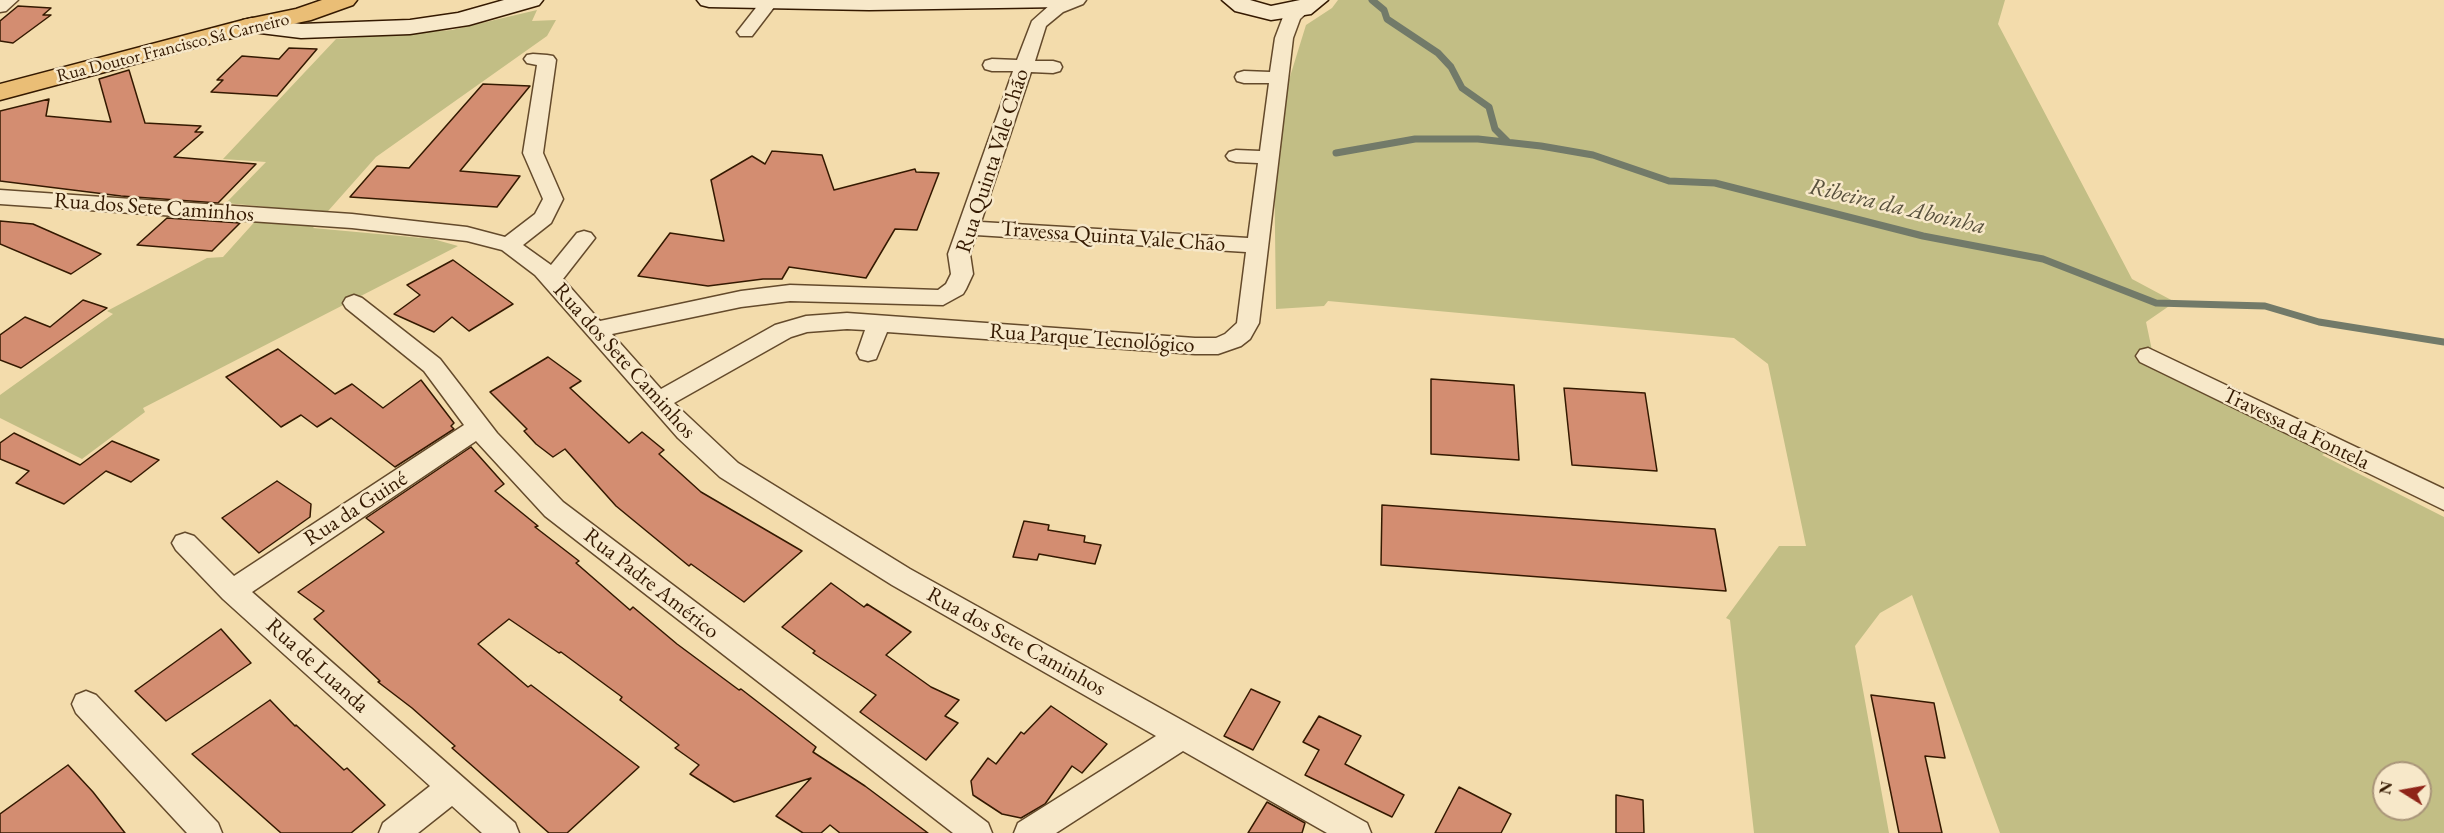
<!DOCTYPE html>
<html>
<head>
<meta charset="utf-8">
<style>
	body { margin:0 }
	#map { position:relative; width:2444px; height:833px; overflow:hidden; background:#f3dcac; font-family:"EB Garamond",serif }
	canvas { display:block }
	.north { position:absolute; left:2372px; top:761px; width:60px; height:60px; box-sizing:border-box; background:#f7e8c9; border:2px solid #a99579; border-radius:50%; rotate:281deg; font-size:16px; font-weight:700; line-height:24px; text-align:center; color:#341900 }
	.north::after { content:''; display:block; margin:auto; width:21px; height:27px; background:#8f2418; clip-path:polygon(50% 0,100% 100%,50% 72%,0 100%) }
</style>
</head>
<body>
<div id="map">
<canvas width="2444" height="833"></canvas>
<div class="north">N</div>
</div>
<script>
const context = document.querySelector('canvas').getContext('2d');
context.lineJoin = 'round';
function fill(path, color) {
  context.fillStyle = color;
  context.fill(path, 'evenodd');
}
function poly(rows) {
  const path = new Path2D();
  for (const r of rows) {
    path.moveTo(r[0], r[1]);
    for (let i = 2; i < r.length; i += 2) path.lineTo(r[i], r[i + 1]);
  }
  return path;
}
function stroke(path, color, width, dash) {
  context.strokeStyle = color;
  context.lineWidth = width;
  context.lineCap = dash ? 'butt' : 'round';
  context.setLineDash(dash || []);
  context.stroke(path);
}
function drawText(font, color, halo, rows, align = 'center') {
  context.font = font + ' "EB Garamond",serif';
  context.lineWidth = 5;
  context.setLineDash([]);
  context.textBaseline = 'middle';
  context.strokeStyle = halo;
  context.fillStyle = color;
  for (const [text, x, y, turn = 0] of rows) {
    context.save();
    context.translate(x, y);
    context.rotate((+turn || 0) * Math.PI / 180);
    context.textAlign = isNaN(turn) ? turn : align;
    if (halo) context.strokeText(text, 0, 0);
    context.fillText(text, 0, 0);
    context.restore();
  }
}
fill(poly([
	[1338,0,2005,0,1998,24,2132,279,2175,302,2146,322,2153,355,2168,376,2326,453,2322,455,2444,517,2444,833,2000,833,1912,595,1880,613,1855,646,1889,833,1754,833,1730,620,1726,618,1779,546,1806,546,1768,364,1734,338,1328,301,1324,306,1276,309,1274,151,1284,96,1306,25,1332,8],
	[2384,773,2420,773,2420,809,2384,809],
	[537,10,532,21,556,20,547,36,376,157,313,228,433,239,458,246,143,408,145,412,82,459,0,418,0,395,113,314,107,311,207,258,223,257,268,207,226,203,266,162,223,159,336,39,452,30]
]), '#c2be85');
stroke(poly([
	[1372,0,1384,10,1387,19,1438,53,1451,67,1462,88,1489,107,1495,129,1508,142],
	[1336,153,1415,139,1478,139,1541,146,1593,155,1669,181,1715,183,1923,236,2043,259,2156,303,2265,306,2319,322,2444,342]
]), '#727a69', 7);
const building = poly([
	[18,6,51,8,43,15,51,15,13,43,0,41,0,21,18,6],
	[289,48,317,49,277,96,211,92,223,80,217,80,242,56,279,59,289,48],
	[129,70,145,123,201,126,195,132,203,132,174,157,256,164,218,203,121,196,0,181,0,111,49,99,46,116,111,122,99,79,129,70],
	[483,84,530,86,460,171,520,176,497,207,350,197,377,166,409,168,483,84],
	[772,151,822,155,834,190,915,169,916,172,939,173,917,230,895,229,866,278,789,267,782,279,763,279,708,286,638,276,670,233,724,241,711,180,752,156,765,164,772,151],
	[167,218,240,223,212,251,137,245,167,218],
	[0,221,33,224,101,254,71,274,0,244,0,221],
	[453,260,513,304,469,331,452,317,434,332,394,314,420,295,407,285,453,260],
	[83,300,107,308,21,368,0,360,0,335,25,317,50,327,83,300],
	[278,349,335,394,352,384,383,408,421,380,454,423,451,426,454,429,395,467,331,418,317,427,301,415,281,427,226,377,278,349],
	[548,357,581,381,570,388,629,443,642,432,664,450,659,454,701,492,802,551,744,602,691,564,689,566,616,506,565,449,553,457,536,444,524,431,527,429,490,392,548,357],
	[1431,379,1514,385,1519,460,1431,454,1431,379],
	[1564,388,1645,393,1657,471,1572,465,1564,388],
	[14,433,80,465,112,441,159,460,131,482,106,471,64,504,16,483,29,471,0,459,0,443,14,433],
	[471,447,504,484,495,491,538,526,535,527,579,561,576,563,630,610,633,607,677,644,739,690,741,689,816,747,813,752,865,786,928,833,840,833,830,825,821,833,803,833,776,816,811,778,734,802,690,774,699,765,675,748,679,745,620,700,622,697,561,652,559,653,509,619,478,644,528,687,531,685,639,767,567,833,549,833,452,748,455,746,412,708,378,682,380,681,314,619,324,611,298,592,384,532,366,518,471,447],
	[277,481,311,504,310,517,259,553,222,518,277,481],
	[1382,505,1715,529,1726,591,1381,565,1382,505],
	[1024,521,1049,525,1048,530,1085,536,1084,542,1101,545,1095,564,1039,554,1037,560,1013,557,1024,521],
	[831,583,864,607,867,604,911,632,886,655,931,687,959,700,945,716,958,723,926,760,860,712,876,695,813,653,815,651,782,627,831,583],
	[221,629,251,663,166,721,135,691,221,629],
	[1251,689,1280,702,1253,750,1224,736,1251,689],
	[1871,695,1934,703,1945,758,1925,756,1942,833,1899,833,1871,695],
	[270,700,295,726,296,725,344,770,347,768,385,805,351,833,281,833,192,754,270,700],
	[1051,706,1107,744,1082,773,1072,766,1045,804,1021,818,1002,814,973,795,971,781,988,758,996,764,1021,732,1024,734,1051,706],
	[1319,716,1361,736,1345,764,1404,795,1392,817,1305,775,1319,750,1303,742,1319,716],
	[68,765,93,792,125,833,0,833,0,814,68,765],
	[1459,787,1511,814,1501,833,1435,833,1459,787],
	[1616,795,1643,800,1644,833,1616,833,1616,795],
	[1267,802,1305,823,1302,833,1248,833,1267,802]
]);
fill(building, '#d38d71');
stroke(building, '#341900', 1.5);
const street = poly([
	[0,0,18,0,6,11,0,12,0,0],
	[762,0,776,0,778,2,752,36,740,36,737,32,762,0],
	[1062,0,1086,0,1083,4,1063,12,1046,26,1035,61,1053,61,1060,63,1062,67,1060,71,1053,73,1031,72,981,222,1248,238,1258,163,1236,162,1229,160,1226,156,1229,152,1236,150,1260,151,1269,83,1244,83,1237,81,1235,77,1237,73,1244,71,1270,72,1275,38,1283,17,1296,5,1308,5,1311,9,1300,19,1293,38,1259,323,1250,339,1241,346,1218,354,1195,354,887,332,876,359,868,361,860,359,857,353,865,330,847,329,807,332,791,337,674,403,738,463,910,569,1367,823,1371,833,1327,833,1183,751,1056,833,1014,833,1018,823,1156,736,892,585,720,477,678,438,535,275,502,250,467,241,352,228,0,204,0,190,352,214,467,227,505,237,535,214,543,199,523,153,537,65,527,63,524,59,527,55,533,54,547,55,553,56,556,60,543,153,563,199,551,223,523,245,551,265,577,233,584,231,591,233,595,238,563,279,600,321,741,291,790,285,938,290,946,284,951,274,948,254,1013,71,992,71,985,69,983,65,985,61,992,59,1017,60,1032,21,1051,4,1062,0],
	[976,235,1246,252,1237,323,1225,334,1216,338,1195,338,847,313,806,316,775,325,661,389,612,334,741,307,790,301,943,305,963,294,966,289,973,274,970,254,976,235],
	[354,295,362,298,440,359,497,433,563,502,988,823,992,833,953,833,545,516,476,441,252,592,515,823,519,833,482,833,452,806,418,833,379,833,383,823,430,786,223,599,176,550,172,543,176,536,185,533,194,536,234,576,464,425,424,371,346,308,343,303,346,298,354,295],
	[2148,348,2444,489,2444,510,2140,362,2136,356,2140,350,2148,348],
	[86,691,96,695,218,823,222,833,187,833,76,713,72,704,76,695,86,691]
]);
const secondary = poly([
	[504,0,543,0,539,5,469,25,410,34,301,38,252,32,243,30,240,25,243,20,252,18,301,24,410,20,458,13,504,0],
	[697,0,1075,0,1071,5,1063,7,869,10,709,7,701,5,697,0],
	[1222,0,1250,0,1271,6,1300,0,1328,0,1311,14,1271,20,1235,11,1222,0]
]);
const primary = poly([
	[322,0,357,0,353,5,311,20,254,32,0,100,0,84,243,20,296,9,322,0]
]);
stroke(street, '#644a2b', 3);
stroke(secondary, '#341900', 3);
stroke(primary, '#341900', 3);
fill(street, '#f7e8c9');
fill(secondary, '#f7e8c9');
fill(primary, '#eabe76');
drawText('18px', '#341900', '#f7e8c9', [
	["Rua Doutor Francisco Sá Carneiro",173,48,-14]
]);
drawText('22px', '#341900', '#f7e8c9', [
	["Rua Quinta Vale Chão",993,161,-72],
	["Rua dos Sete Caminhos",154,208,4],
	["Travessa Quinta Vale Chão",1113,237,4],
	["Rua Parque Tecnológico",1092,339,4],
	["Rua dos Sete Caminhos",624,361,48],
	["Travessa da Fontela",2296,429,26],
	["Rua da Guiné",356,509,-33],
	["Rua Padre Américo",651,584,38],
	["Rua dos Sete Caminhos",1016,642,29],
	["Rua de Luanda",317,666,42]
]);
drawText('italic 24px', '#58513d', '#f7e8c9', [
	["Ribeira da Aboinha",1897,207,13]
]);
</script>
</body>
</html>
